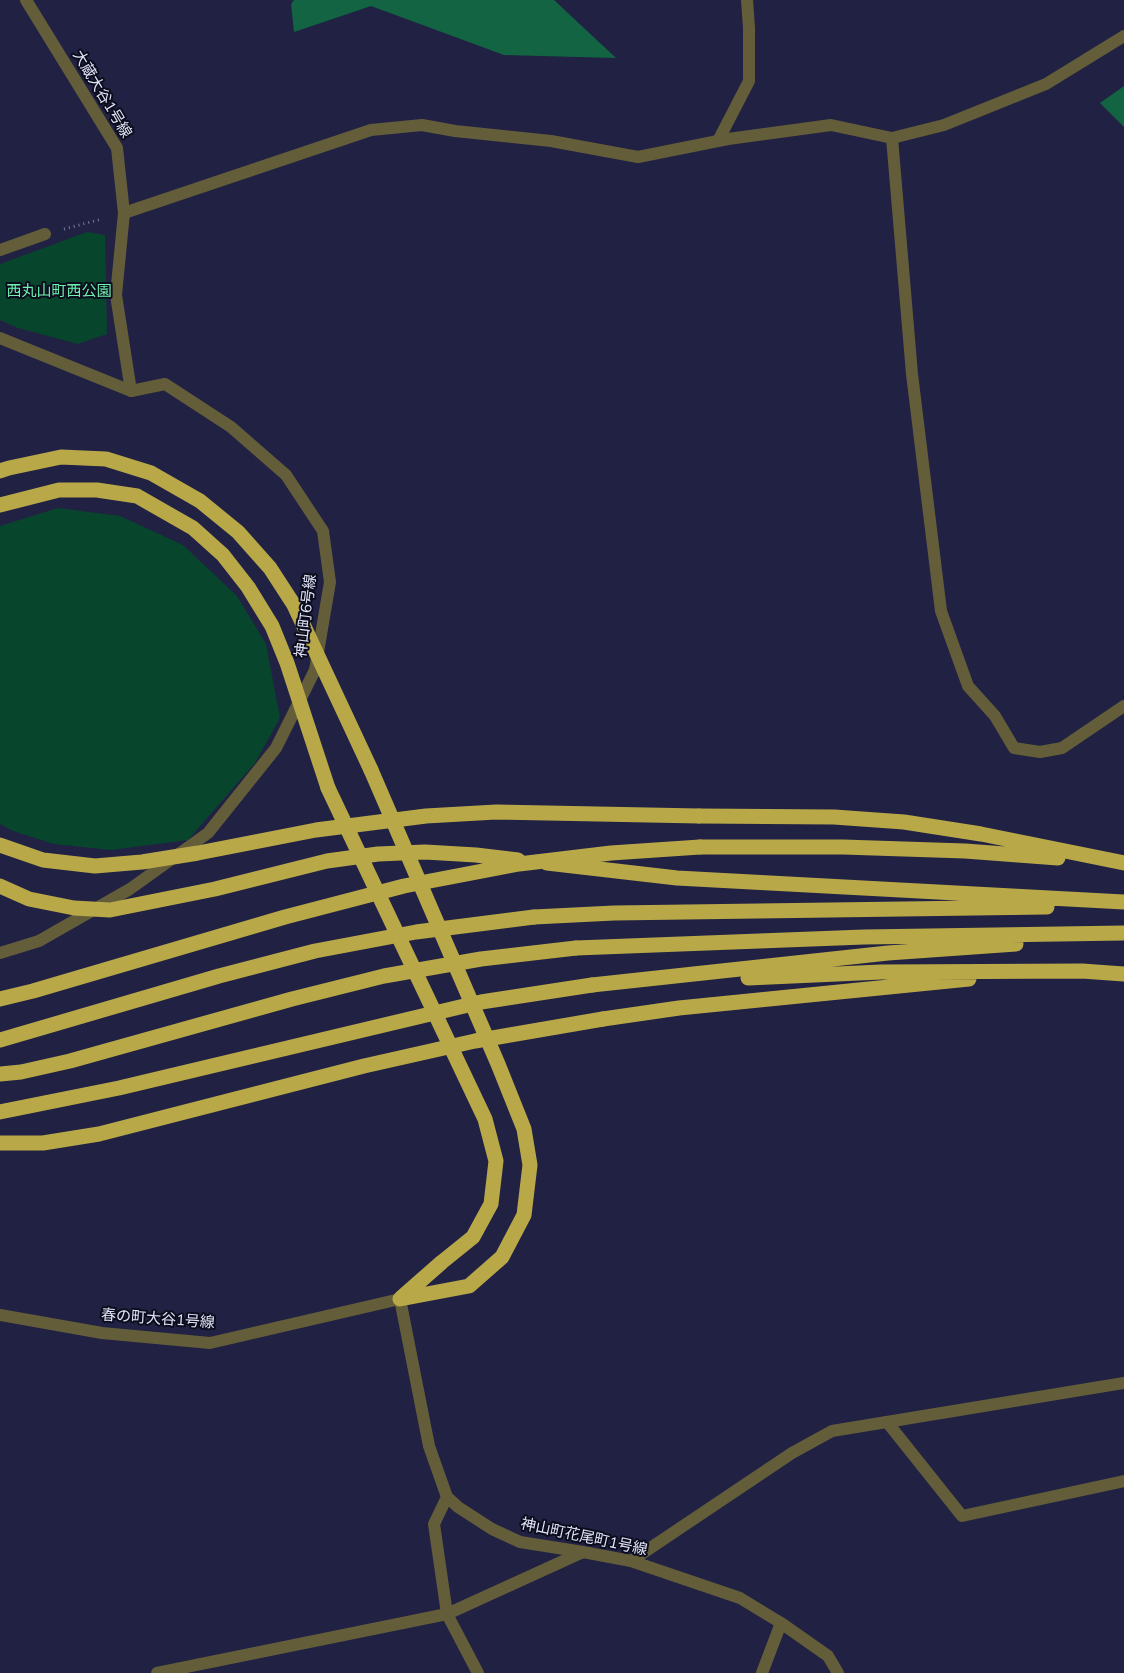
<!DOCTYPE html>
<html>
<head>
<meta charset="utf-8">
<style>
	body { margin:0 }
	canvas { display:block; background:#202143 }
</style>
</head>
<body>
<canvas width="1124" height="1673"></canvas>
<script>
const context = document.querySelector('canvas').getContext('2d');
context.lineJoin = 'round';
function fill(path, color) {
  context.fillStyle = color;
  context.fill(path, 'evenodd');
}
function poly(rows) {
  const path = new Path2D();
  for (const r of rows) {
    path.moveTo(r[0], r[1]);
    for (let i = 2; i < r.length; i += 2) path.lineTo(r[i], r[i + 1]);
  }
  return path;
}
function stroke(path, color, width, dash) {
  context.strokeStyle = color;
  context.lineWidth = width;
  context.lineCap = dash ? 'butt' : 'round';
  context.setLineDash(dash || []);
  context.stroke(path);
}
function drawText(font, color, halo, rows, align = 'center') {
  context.font = font + ' Mulish,"Noto Sans JP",sans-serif';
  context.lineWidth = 4;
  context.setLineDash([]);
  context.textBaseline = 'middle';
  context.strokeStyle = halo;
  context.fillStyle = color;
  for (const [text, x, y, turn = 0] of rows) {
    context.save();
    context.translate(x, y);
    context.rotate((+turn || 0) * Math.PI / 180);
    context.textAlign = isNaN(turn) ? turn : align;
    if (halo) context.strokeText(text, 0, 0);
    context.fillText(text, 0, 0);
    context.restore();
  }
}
fill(poly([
	[87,232,105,235,107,334,78,344,18,328,0,320,0,264],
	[58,508,120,516,183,545,237,596,266,644,280,718,255,763,188,840,111,850,54,844,13,831,0,824,0,526]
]), '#07452c');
fill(poly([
	[294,0,554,0,616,58,504,55,371,6,294,32,291,4],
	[1124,86,1124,127,1100,103]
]), '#126442');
stroke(poly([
	[64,229,102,219]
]), '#797b98', 3, [1, 4]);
stroke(poly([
	[718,141,749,81,749,28,747,0],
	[887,1422,962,1516,1124,1481]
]), '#635d39', 12);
stroke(poly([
	[892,138,912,374,941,611,968,686,995,716,1014,748,1040,752,1062,748,1124,706],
	[124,213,371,130,422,125,455,131,551,141,638,157,728,139,831,125,892,138,944,125,1046,84,1124,36],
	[0,250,45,234],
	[0,338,131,391],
	[447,1497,434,1524,447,1614,478,1673],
	[631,1561,792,1453,832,1431,1124,1383],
	[157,1673,447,1614,583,1552],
	[762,1673,781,1623]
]), '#635d39', 12);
stroke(poly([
	[0,953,39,941,130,889,208,833,276,748,315,670,330,582,323,531,286,475,231,427,165,384,131,391,116,295,124,213,117,148,26,0],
	[0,1315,102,1333,210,1343,400,1299,429,1446,447,1497,458,1507,492,1529,520,1542,583,1552,631,1561,740,1598,781,1623,828,1656,838,1673]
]), '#635d39', 12);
stroke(poly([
	[371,770,498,1064,524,1129,530,1165,524,1215,502,1257,469,1286,400,1299],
	[328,788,485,1119,496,1161,491,1204,473,1237,442,1262,401,1298],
	[699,816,834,817,904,822,981,834,1124,863],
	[700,847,843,847,965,851,1058,858],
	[547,863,677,878,1124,902],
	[534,917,614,913,1047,907],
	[576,948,864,937,1124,933],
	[748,978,881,972,1082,971,1124,974],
	[592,985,888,953,1016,944],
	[603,1019,679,1008,969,979]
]), '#b8a848', 15);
stroke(poly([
	[0,471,9,468,61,457,106,459,151,473,200,501,238,532,270,568,294,605,371,770],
	[0,505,59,490,97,490,137,496,193,528,223,555,248,587,272,626,287,663,328,788],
	[0,845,43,860,95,866,142,862,198,853,316,830,426,816,496,812,699,816],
	[0,886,29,899,74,908,110,910,215,889,327,861,378,854,425,852,476,855,518,860],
	[0,999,33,991,285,917,404,886,519,864,611,853,700,847],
	[0,1040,219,976,315,951,416,932,534,917],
	[0,1074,21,1072,70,1061,292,999,384,976,481,959,576,948],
	[0,1112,119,1088,481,1002,592,985],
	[0,1143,43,1143,99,1134,364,1066,475,1041,603,1019]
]), '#b8a848', 15);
drawText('15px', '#e0e3f9', '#0c0d1c', [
	["大蔵大谷1号線",102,94,59],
	["神山町6号線",306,616,-83],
	["春の町大谷1号線",158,1319,4],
	["神山町花尾町1号線",584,1537,12]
]);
drawText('15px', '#6df1b1', '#0c0d1c', [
	["西丸山町西公園",59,291]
]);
</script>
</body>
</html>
